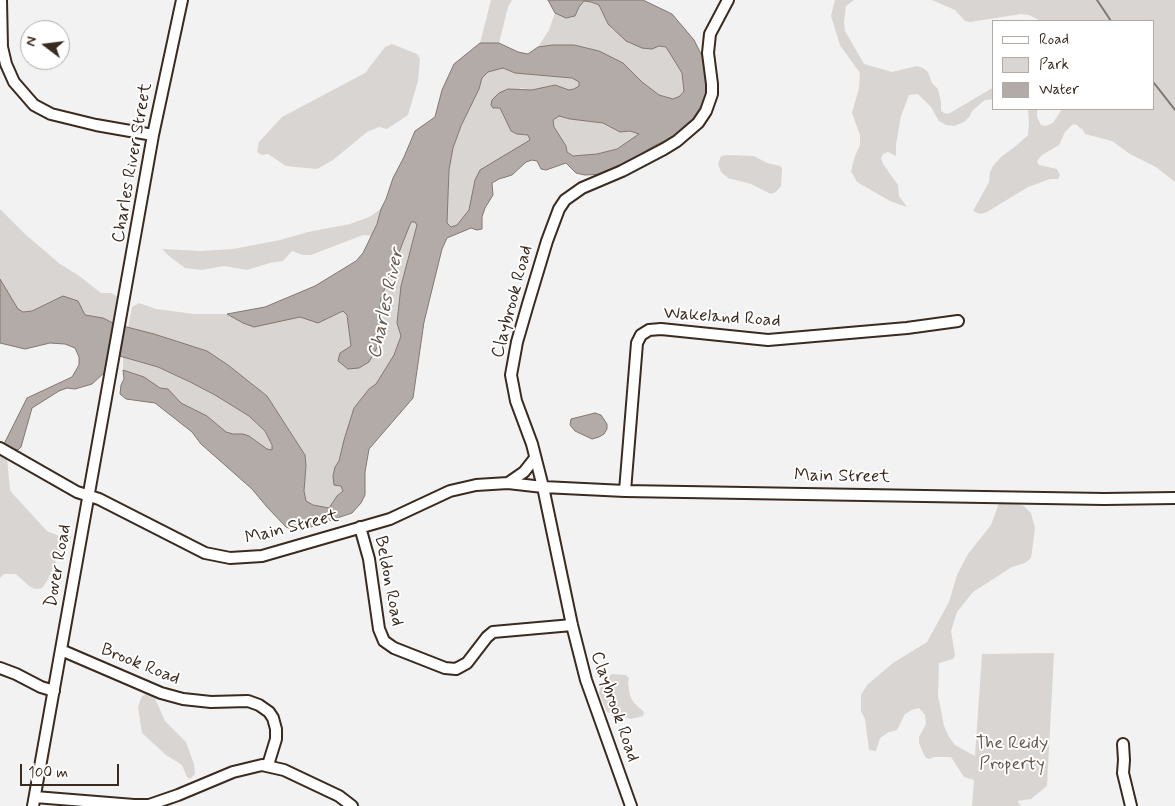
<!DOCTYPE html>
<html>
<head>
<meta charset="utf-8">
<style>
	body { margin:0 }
	#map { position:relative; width:1175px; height:806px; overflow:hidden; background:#f3f2f2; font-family:Mynerve,sans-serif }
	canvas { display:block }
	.legend { position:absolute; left:992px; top:20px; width:162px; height:90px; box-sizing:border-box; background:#fff; border:1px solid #b1aaa5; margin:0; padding:6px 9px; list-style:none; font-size:15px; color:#3b2a1e }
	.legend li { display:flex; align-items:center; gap:10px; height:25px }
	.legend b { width:25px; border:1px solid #b1aaa5 }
	.north { position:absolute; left:20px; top:20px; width:50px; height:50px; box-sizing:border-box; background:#fff; border:1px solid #b1aaa5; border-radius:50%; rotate:285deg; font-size:14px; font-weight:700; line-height:20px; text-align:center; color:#3b2a1e }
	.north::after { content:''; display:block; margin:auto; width:18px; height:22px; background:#3b2a1e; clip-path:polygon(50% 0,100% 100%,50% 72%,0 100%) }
	.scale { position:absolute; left:20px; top:764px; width:99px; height:22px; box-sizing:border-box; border:2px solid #3b2a1e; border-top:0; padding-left:6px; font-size:15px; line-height:18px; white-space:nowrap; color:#3b2a1e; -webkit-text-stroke:4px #fff; paint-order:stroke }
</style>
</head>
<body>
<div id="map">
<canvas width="1175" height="806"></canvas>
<ul class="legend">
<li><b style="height:6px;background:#fff"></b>Road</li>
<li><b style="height:14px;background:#d8d5d2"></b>Park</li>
<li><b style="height:14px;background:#b2aba7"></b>Water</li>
</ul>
<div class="north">N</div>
<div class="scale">100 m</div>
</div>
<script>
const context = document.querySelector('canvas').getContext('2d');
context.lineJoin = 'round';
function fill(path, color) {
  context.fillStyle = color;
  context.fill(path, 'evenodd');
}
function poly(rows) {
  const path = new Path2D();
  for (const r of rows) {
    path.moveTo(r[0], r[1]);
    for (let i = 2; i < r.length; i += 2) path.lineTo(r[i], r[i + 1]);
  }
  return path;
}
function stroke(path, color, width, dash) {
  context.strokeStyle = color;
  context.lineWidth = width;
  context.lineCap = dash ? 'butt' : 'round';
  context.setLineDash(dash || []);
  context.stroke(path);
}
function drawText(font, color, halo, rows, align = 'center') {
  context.font = font + ' Mynerve,sans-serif';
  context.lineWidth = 4;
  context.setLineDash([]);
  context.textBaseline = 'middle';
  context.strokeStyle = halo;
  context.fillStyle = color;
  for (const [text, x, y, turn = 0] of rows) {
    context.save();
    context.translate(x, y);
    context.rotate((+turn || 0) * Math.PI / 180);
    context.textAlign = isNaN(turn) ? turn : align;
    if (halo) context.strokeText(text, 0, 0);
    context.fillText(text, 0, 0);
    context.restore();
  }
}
fill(poly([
	[491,0,512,0,508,7,499,43,480,43],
	[584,0,599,5,608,24,613,30,652,49,659,46,666,47,682,73,684,91,680,96,673,99,659,95,599,51,574,45,552,45,538,47,549,30,555,13,566,18,575,16,579,7],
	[835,0,854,0,846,6,844,22,845,31,864,64,892,72,917,66,923,68,928,72,932,83,938,89,941,102,941,111,946,114,950,113,994,87,994,99,985,100,973,110,969,117,964,122,954,126,946,125,939,121,931,107,918,94,909,95,901,116,896,144,896,156,888,152,883,154,881,158,883,164,898,185,899,196,907,207,890,201,857,182,851,171,855,156,860,145,860,135,852,113,859,88,860,73,840,45,831,16],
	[932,0,1175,0,1175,182,1156,167,1130,154,1112,141,1085,134,1082,128,1081,129,1077,125,1073,124,1065,132,1059,145,1042,155,1037,161,1039,165,1057,169,1060,175,1058,179,1050,179,1028,187,987,212,980,214,973,211,989,182,990,172,993,166,1001,157,1017,145,1028,135,1029,123,1028,109,1037,109,1037,117,1041,125,1045,126,1053,123,1062,109,1154,109,1154,21,1041,21,1029,15,1021,14,970,22,965,21,955,10],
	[392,44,417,54,420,59,418,81,408,115,387,129,379,127,367,132,333,160,317,169,286,166,268,154,262,155,257,152,259,142,282,117,365,73,385,47],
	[503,68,515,73,572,78,579,82,579,86,575,89,569,90,555,85,532,90,521,88,500,108,511,131,517,134,528,135,530,140,475,180,469,210,457,225,451,227,447,223,448,196,449,170,453,148,461,126,479,89,482,78,488,72],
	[559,116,570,119,603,123,620,132,630,131,640,134,616,149,597,154,573,156,567,152,566,146,554,127,553,120],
	[727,155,754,156,767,163,780,166,782,168,781,186,776,192,771,194,751,184,728,178,721,172,718,164,721,156],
	[0,209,25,234,60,264,78,275,101,293,111,293,120,298,114,324,103,318,85,315,81,308,56,299,32,311,23,312,18,309,0,279],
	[381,209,377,224,372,236,363,235,311,255,303,255,292,251,283,261,270,263,247,270,224,266,202,270,185,268,169,256,162,249,200,251,233,249,280,240,308,232,350,224,369,217],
	[411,222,415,222,417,225,416,231,401,286,397,323,401,336,394,355,376,384,369,389,354,408,339,461,335,467,343,491,337,496,329,508,313,505,306,501,304,491,306,466,305,455,267,396,228,365,207,351,154,334,128,328,132,307,139,303,156,309,194,314,227,314,243,323,283,320,300,317,307,318,313,322,327,319,343,311,347,315,351,346,345,350,338,361,379,318,381,298],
	[123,357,158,367,215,395,249,416,265,431,272,446,272,451,267,449,249,436,243,434,233,434,226,432,207,416,181,403,165,388,160,388,144,377,123,370],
	[0,454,7,458,10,490,13,494,47,531,59,536,66,535,71,536,70,541,63,546,47,581,42,588,35,589,29,586,16,574,4,574,0,578],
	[1007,501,1024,506,1031,513,1035,528,1031,558,1025,563,1012,567,973,592,957,612,951,631,955,655,953,659,939,663,938,695,944,726,949,737,955,745,975,756,982,654,1054,653,1047,786,1031,799,1017,801,1021,806,972,806,974,780,964,777,951,757,934,757,929,759,925,757,919,743,919,737,926,724,925,715,919,708,912,710,905,714,897,730,889,732,880,738,876,751,869,750,865,719,861,711,861,695,867,685,893,663,927,642,949,602,957,575,968,554,991,525,999,503],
	[612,674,626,675,629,678,628,683,630,696,634,703,644,712,643,716,631,719,607,712,599,693,602,681],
	[146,694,154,696,165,721,186,742,194,764,195,774,190,779,187,777,182,765,166,755,142,733,138,707,142,696]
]), '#d8d5d2');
const water = poly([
	[548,0,643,0,672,14,694,40,702,56,708,75,706,95,699,112,688,129,673,139,662,142,650,148,633,160,606,174,585,175,576,173,566,163,546,170,541,169,537,161,532,160,526,162,512,175,499,179,492,183,493,195,485,208,482,217,482,229,477,230,471,228,447,238,442,249,424,322,413,398,369,449,365,472,365,495,361,503,352,513,308,528,294,530,286,527,267,507,252,489,201,444,192,432,155,403,126,399,120,394,121,385,124,379,123,370,144,377,160,388,168,389,181,403,207,416,226,432,233,434,243,434,249,436,267,449,272,450,272,445,265,431,249,416,215,395,190,382,158,367,116,355,105,372,92,384,75,389,67,388,59,391,32,408,21,447,18,450,10,448,4,444,27,398,72,377,79,365,79,357,75,348,65,344,50,343,25,349,0,343,0,279,18,309,23,312,32,311,63,296,78,301,85,315,103,318,115,324,154,334,207,351,228,365,267,396,305,455,306,466,304,491,306,501,313,505,329,508,337,496,343,491,341,486,334,485,333,476,335,467,339,461,344,440,354,408,369,389,376,384,394,355,401,336,397,323,401,286,417,225,415,222,411,222,381,298,379,318,379,344,369,362,359,368,348,369,338,361,340,353,351,346,347,315,343,311,318,323,300,317,254,327,243,323,227,314,265,307,315,286,356,261,363,253,377,224,381,209,386,199,393,178,404,157,415,131,435,117,442,90,454,64,480,43,499,43,518,52,528,54,538,47,552,45,574,45,599,51,623,63,642,82,659,95,673,99,680,96,684,91,682,73,666,47,659,46,652,49,642,48,626,41,608,24,599,5,591,2,584,1,579,7,575,16,566,18,555,13,548,0],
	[503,68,515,73,572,78,579,82,579,86,574,89,569,90,555,85,532,90,508,89,499,93,492,100,491,105,493,108,500,108,511,131,517,134,528,135,530,140,480,170,475,180,469,210,457,225,451,227,447,223,448,196,449,170,453,148,461,126,479,89,482,78,488,72,503,68],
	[559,116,570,119,603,123,620,132,630,131,639,134,617,149,597,154,573,156,567,152,566,146,554,127,553,120,559,116],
	[595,413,601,415,607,424,607,429,604,434,599,437,592,439,575,431,570,425,571,419,595,413]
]);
fill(water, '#b2aba7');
stroke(water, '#827770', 1);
stroke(poly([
	[1097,0,1111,21],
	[1154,83,1175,110]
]), '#827770', 2);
const minor = poly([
	[1,0,2,47,6,64,14,82,34,105,51,114,96,125,153,135],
	[0,448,77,492,99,499,205,553,230,558,262,556,390,519,450,491,476,485,508,483,543,487,625,491,1104,499,1175,498],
	[508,483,524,472,535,458],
	[625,491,637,343,641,335,649,330,661,329,768,340,907,328,958,321],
	[360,527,369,559,379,629,384,641,394,648,445,668,456,669,467,663,487,637,493,632,572,625],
	[61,650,161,693,183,699,211,702,248,701,259,705,269,712,273,718,276,729,276,739,268,765],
	[0,668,16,674,41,687,54,691],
	[1123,744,1124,760,1123,773,1131,806],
	[35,797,134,805,149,805,178,795,233,772,262,765,284,770,339,796,352,806],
	[33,806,153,135,182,0],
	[631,806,586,680,572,625,543,487,532,444,516,401,511,375,517,342,528,304,547,241,559,209,565,200,582,188,622,171,664,149,677,141,698,123,706,111,712,94,712,84,708,53,710,34,728,0]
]);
stroke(minor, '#3b2a1e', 14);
stroke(minor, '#fff', 10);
drawText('18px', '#3b2a1e', '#fff', [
	["Charles River Street",133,163,-80],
	["Claybrook Road",513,302,-75],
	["Wakeland Road",722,318,4],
	["Main Street",842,477,1],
	["Main Street",292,528,-14],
	["Dover Road",59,566,-80],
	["Beldon Road",388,581,79],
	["Brook Road",140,665,22],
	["Claybrook Road",614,707,71]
]);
drawText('18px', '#62554b', '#fff', [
	["The Reidy",1012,744],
	["Property",1012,765]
]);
drawText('italic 19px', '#65574e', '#fff', [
	["Charles River",387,304,-78]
]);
</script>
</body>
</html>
